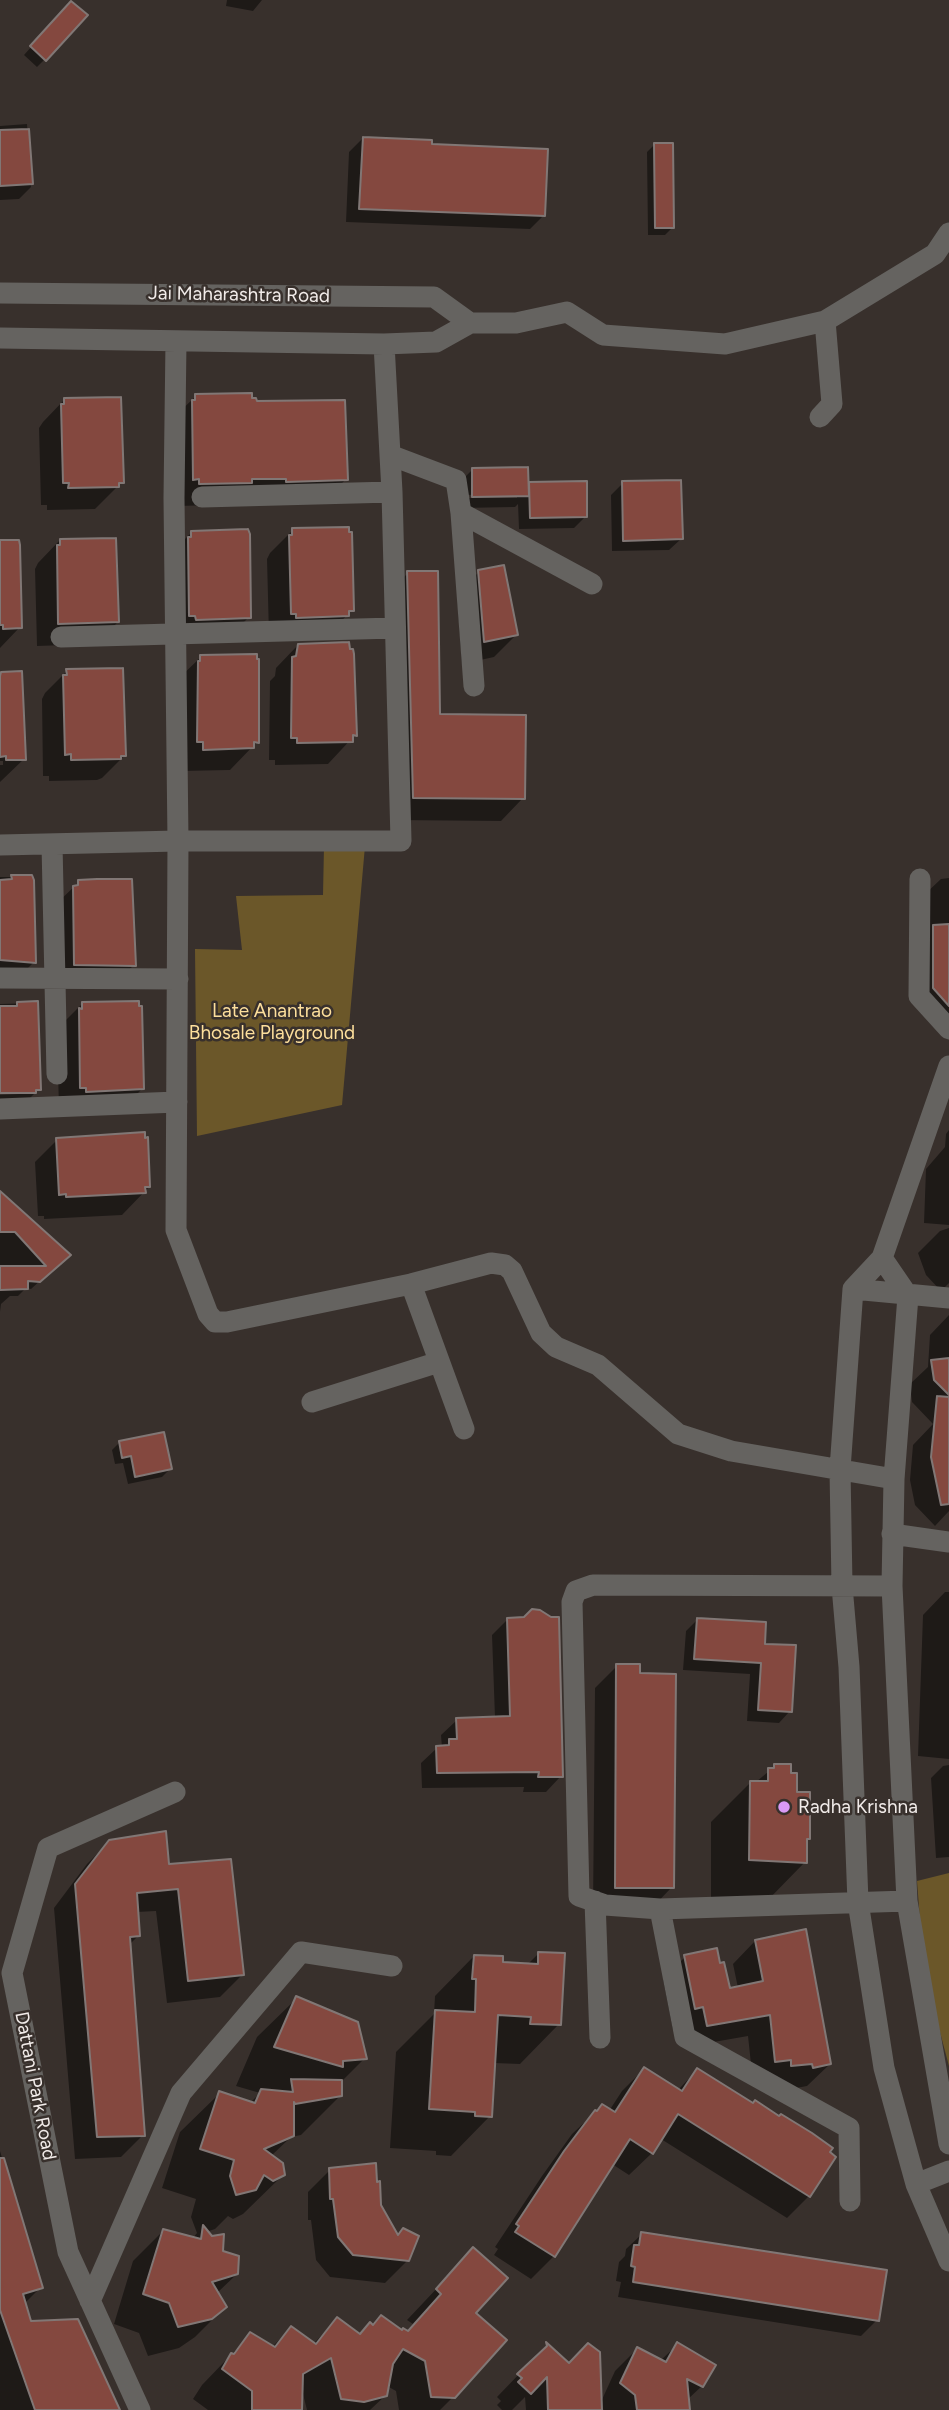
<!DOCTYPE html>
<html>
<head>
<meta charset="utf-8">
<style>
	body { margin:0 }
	canvas { display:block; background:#38302c }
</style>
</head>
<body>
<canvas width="949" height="2410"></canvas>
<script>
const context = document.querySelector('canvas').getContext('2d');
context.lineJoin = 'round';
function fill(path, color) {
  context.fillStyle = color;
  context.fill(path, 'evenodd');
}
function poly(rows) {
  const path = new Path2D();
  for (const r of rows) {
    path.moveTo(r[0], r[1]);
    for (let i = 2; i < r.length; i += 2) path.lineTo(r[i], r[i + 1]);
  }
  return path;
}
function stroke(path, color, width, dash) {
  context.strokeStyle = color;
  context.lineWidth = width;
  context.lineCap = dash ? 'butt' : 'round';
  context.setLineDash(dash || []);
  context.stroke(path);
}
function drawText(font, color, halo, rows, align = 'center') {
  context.font = font + ' Figtree,sans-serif';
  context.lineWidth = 5;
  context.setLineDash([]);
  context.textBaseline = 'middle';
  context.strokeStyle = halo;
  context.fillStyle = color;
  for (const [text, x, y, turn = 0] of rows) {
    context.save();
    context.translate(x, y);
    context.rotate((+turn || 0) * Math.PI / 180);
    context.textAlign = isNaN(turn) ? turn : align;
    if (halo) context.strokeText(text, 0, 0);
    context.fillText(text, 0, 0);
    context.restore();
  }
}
fill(poly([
	[365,846,342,1105,197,1136,195,949,242,950,236,896,323,895,324,847],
	[949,1873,949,2066,924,1972,917,1881]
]), '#6b5729');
fill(poly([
	[227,0,262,0,253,11,226,6],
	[64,10,45,59,37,67,24,55],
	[27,124,31,187,19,199,0,200,0,126],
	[363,138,430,146,544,215,530,229,346,222,349,152],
	[654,145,673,227,665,235,648,235,647,152],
	[196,396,250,400,346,479,324,502,178,506,173,418],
	[65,399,122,482,95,509,47,510,47,505,41,505,39,428,43,422],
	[472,470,527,487,530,483,586,516,574,528,519,529,518,504,515,507,461,508,461,481],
	[517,494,517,498,463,498,463,495],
	[623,483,681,539,669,550,612,551,611,495],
	[293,530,352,610,325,638,269,636,267,559,270,553],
	[192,532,249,617,227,639,174,642,169,555],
	[60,540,118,622,95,644,37,646,35,569,38,563],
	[0,542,20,627,0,648],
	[479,572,516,635,494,657,462,664,457,594],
	[408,573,438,716,523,798,501,821,391,820,386,595],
	[298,645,355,735,328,764,275,765,275,760,269,760,270,681,275,676,276,668],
	[201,657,257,742,230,770,182,771,178,679],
	[67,671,125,755,102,778,97,780,49,781,49,776,43,776,42,699,45,693],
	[20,673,24,759,0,782,0,765,3,765,3,761,0,761,0,674],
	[0,877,31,877,34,962,11,985,0,987],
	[949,878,949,1015,918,1004,925,894,941,879],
	[79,882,134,965,111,987,53,987,56,904],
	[36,1003,39,1089,17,1111,0,1114,0,1095,19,1094,19,1091,0,1091,0,1004],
	[82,1004,143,1088,120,1111,59,1109,57,1033,60,1026],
	[949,1130,949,1225,924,1223,926,1169,945,1147,946,1134],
	[57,1140,149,1187,122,1215,44,1219,44,1216,38,1216,35,1162],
	[0,1193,61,1262,31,1289,26,1288,18,1296,10,1296,1,1304,0,1312],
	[949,1228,949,1283,941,1291,926,1275,918,1253,940,1231],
	[949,1315,949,1511,935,1526,915,1505,910,1480,913,1445,933,1424,912,1402,910,1384,928,1367,930,1335],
	[120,1442,170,1469,162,1477,128,1484,123,1463,115,1464,112,1450],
	[945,1592,949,1592,949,1759,918,1756,923,1615],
	[508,1619,561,1776,546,1792,523,1792,524,1787,422,1788,421,1763,437,1748,442,1748,441,1735,457,1720,495,1718,492,1635],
	[697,1620,763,1645,790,1711,779,1723,747,1721,750,1674,683,1670,686,1631],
	[617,1666,672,1887,650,1910,593,1909,595,1688],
	[949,1765,949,1857,936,1858,931,1778,943,1766],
	[775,1766,789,1775,796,1794,808,1839,805,1842,805,1862,766,1902,711,1899,711,1822,751,1782,756,1782],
	[110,1841,167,1866,242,1975,220,1997,167,2003,156,1911,137,1912,139,1935,129,1945,143,2135,121,2157,75,2159,54,1908,87,1864],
	[755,1941,830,2064,807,2086,791,2089,753,2083,748,2036,685,2047,681,2028,673,2030,663,1979,685,1957,729,1990,738,1988,733,1964],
	[539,1953,559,2024,520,2064,493,2063,490,2116,451,2156,436,2155,436,2151,390,2148,396,2052,434,2014,435,1996,474,1956,501,1964,527,1965],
	[297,1998,365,2058,341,2082,340,2096,301,2135,291,2137,271,2156,283,2175,243,2214,233,2219,228,2216,215,2229,206,2232,237,2274,217,2293,225,2307,195,2337,179,2348,148,2356,139,2333,114,2324,133,2261,163,2231,192,2239,197,2233,191,2217,196,2199,162,2188,180,2132,220,2093,250,2103,260,2093,236,2086,257,2037],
	[644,2069,678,2090,697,2070,752,2105,809,2196,787,2218,661,2139,652,2153,629,2175,612,2164,554,2256,531,2279,494,2255,498,2249,495,2247,542,2176,572,2134,602,2106,609,2111,622,2091],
	[0,2151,41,2287,24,2304,30,2322,118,2410,0,2410],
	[330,2170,376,2184,379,2206,397,2236,403,2230,408,2260,385,2283,330,2277,316,2260,311,2220,308,2220,308,2192],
	[642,2234,877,2320,861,2336,618,2297,621,2282,616,2281,619,2262,625,2256,626,2249],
	[473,2250,474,2313,453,2397,440,2410,399,2410,396,2391,387,2386,386,2395,370,2410,307,2410,302,2390,299,2410,208,2410,193,2399,202,2385,250,2335,272,2347,291,2328,313,2344,337,2320,359,2335,406,2332,413,2324,407,2320],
	[547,2345,569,2364,600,2404,615,2371,637,2349,660,2361,677,2345,702,2386,687,2400,688,2410,604,2410,600,2407,600,2410,526,2410,525,2397,512,2410,502,2410,497,2405,501,2401,497,2397]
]), '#0007');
const building = poly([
	[71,1,88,15,46,61,30,46,71,1],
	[29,129,33,184,0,186,0,130,29,129],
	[363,137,432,140,432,144,548,149,545,216,359,209,363,137],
	[654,143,673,143,674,228,655,228,654,143],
	[252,393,252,398,256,398,257,401,345,400,348,480,286,482,286,479,252,479,252,483,199,484,199,479,193,480,192,400,195,400,195,394,252,393],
	[121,397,124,483,119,483,119,487,68,488,69,483,63,483,61,404,64,404,64,398,121,397],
	[528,467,529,496,472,497,472,468,528,467],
	[681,480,683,539,623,541,622,481,681,480],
	[587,481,587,517,530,518,529,482,587,481],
	[349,527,349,532,352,532,354,611,349,611,349,616,296,618,296,614,291,614,289,535,292,535,292,528,349,527],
	[248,529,250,534,251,618,196,620,195,616,189,616,188,537,191,537,191,531,248,529],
	[116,538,119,622,58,624,57,545,60,545,60,539,116,538],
	[0,540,19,540,20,545,22,628,3,629,3,625,0,625,0,540],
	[504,565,518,635,484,642,478,570,504,565],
	[407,571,438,571,440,714,526,715,525,799,413,798,407,571],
	[349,642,350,649,353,649,354,654,357,736,353,735,353,742,297,743,297,738,291,738,292,657,296,656,298,644,349,642],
	[257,654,257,659,259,659,259,743,254,742,254,748,203,750,203,742,197,742,198,661,200,661,200,655,257,654],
	[123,668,126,756,121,756,121,759,71,760,71,754,65,755,63,675,67,675,66,669,123,668],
	[22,671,26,760,6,760,6,756,0,757,0,676,1,672,22,671],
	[11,875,32,875,34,880,36,963,0,960,0,880,12,879,11,875],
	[97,879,132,879,136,966,74,965,73,886,78,885,78,880,97,879],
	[949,924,949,1006,933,988,933,925,949,924],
	[38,1001,41,1090,36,1090,36,1093,0,1093,0,1006,17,1006,17,1002,38,1001],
	[139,1001,139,1006,142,1006,144,1089,86,1092,86,1088,80,1088,79,1008,82,1009,82,1002,139,1001],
	[145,1132,145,1138,148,1137,150,1187,145,1187,146,1193,66,1197,66,1194,59,1195,56,1138,145,1132],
	[0,1191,71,1255,40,1282,28,1281,28,1289,0,1290,0,1266,46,1266,15,1232,0,1232,0,1191],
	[949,1358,949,1395,934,1380,931,1360,949,1358],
	[937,1396,949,1397,949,1504,941,1505,931,1457,937,1396],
	[164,1432,172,1469,135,1477,131,1456,122,1458,119,1441,164,1432],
	[532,1609,540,1610,551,1617,559,1617,563,1777,538,1777,539,1772,437,1773,436,1746,449,1745,449,1739,457,1739,456,1718,510,1716,507,1618,524,1617,532,1609],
	[697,1618,766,1622,765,1644,796,1645,792,1712,758,1710,761,1663,694,1659,697,1618],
	[616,1664,640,1664,640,1673,676,1674,674,1888,615,1888,616,1664],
	[774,1764,791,1764,791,1773,797,1773,797,1792,810,1792,810,1839,807,1839,807,1863,749,1860,750,1781,768,1781,768,1768,774,1768,774,1764],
	[166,1831,169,1864,231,1859,244,1975,188,1981,178,1889,137,1893,140,1936,130,1937,145,2136,97,2137,75,1884,109,1840,166,1831],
	[806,1929,831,2064,813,2068,812,2064,791,2066,791,2060,775,2062,770,2015,707,2026,703,2007,695,2009,684,1955,717,1948,720,1963,724,1962,730,1988,763,1981,755,1940,806,1929],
	[538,1952,565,1953,561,2025,530,2024,531,2017,498,2015,492,2117,475,2116,475,2112,429,2109,435,2010,475,2012,476,1979,472,1979,474,1955,503,1956,503,1962,538,1964,538,1952],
	[296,1996,358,2022,367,2059,343,2061,343,2067,274,2047,296,1996],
	[644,2067,682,2091,697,2068,753,2103,755,2100,779,2116,781,2114,812,2133,833,2148,830,2152,836,2157,810,2197,678,2114,653,2154,630,2139,555,2257,515,2232,519,2226,516,2224,564,2151,595,2110,597,2111,602,2104,615,2112,644,2067],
	[291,2079,342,2080,342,2096,295,2104,294,2102,294,2136,264,2149,283,2163,285,2175,273,2181,264,2175,256,2190,236,2195,230,2176,234,2160,200,2149,219,2091,255,2103,261,2089,293,2092,291,2079],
	[0,2158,4,2158,43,2288,23,2294,31,2321,78,2319,120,2410,35,2410,0,2310,0,2158],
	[376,2163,377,2182,380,2181,381,2205,398,2235,403,2228,419,2236,409,2261,353,2255,338,2237,333,2199,330,2199,329,2168,376,2163],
	[203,2225,212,2236,224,2234,223,2251,239,2256,238,2274,212,2282,227,2307,212,2319,178,2327,169,2303,143,2294,163,2229,201,2239,203,2225],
	[641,2232,887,2270,879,2321,633,2282,635,2267,631,2266,634,2245,639,2245,641,2232],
	[473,2247,508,2278,476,2313,507,2340,455,2398,431,2397,425,2361,403,2349,393,2364,387,2396,364,2402,341,2399,331,2358,303,2374,302,2410,252,2410,252,2391,222,2369,231,2353,234,2354,250,2332,275,2347,291,2326,316,2344,337,2317,360,2334,370,2322,373,2325,381,2315,402,2330,403,2328,408,2331,441,2294,436,2289,473,2247],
	[546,2342,569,2363,588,2343,600,2352,602,2410,548,2410,547,2377,531,2394,518,2382,522,2378,517,2374,547,2346,546,2342],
	[677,2342,716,2365,703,2387,687,2379,690,2410,637,2410,635,2395,620,2383,637,2347,666,2362,677,2342]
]);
fill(building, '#84483f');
stroke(building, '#817775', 2);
stroke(poly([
	[0,293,434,297,470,323],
	[0,338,384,344,436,342,470,323,516,323,567,312,603,335,725,344,825,321,935,254,949,233],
	[176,341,174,498,178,841,176,1230,208,1314,215,1322,227,1322,411,1284,491,1263,505,1265,512,1271,541,1333,556,1347,598,1365,678,1434,731,1451,894,1479],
	[820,417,832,404,825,321],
	[390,455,456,480,461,513,592,584],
	[202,497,392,492],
	[461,513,474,686],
	[61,637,395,628],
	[52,844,57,1074],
	[0,845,178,841,401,841,392,492,384,344],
	[920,879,919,996,949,1029],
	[0,978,178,979],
	[949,1066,882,1258,853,1289,840,1469,842,1586,849,1667,858,1902,884,2068,916,2184,949,2261],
	[0,1109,177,1102],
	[882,1258,908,1296,894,1479,892,1586,907,1901,949,2144],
	[411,1284,464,1429],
	[853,1289,949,1298],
	[312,1402,439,1362],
	[892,1534,949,1542],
	[892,1586,593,1585,576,1591,572,1602,579,1896,605,1905,660,1909,907,1901],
	[595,1901,600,2038],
	[660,1909,685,2037,849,2128,850,2201],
	[916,2184,949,2171],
	[90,2301,181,2093,301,1952,392,1966],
	[140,2410,68,2252,12,1973,48,1848,175,1792]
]), '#656360', 21);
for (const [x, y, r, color] of [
	[784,1807,7,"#da9af6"]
]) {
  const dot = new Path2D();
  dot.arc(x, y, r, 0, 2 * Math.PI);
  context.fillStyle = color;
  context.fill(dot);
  stroke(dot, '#38302c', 2.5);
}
drawText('19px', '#f1ebe9', '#38302c', [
	["Jai Maharashtra Road",239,295,1],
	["Dattani Park Road",35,2086,79]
]);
drawText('19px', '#fddf9c', '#38302c', [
	["Late Anantrao",272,1011],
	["Bhosale Playground",272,1033]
]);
drawText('19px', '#f1ebe9', '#38302c', [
	["Radha Krishna",798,1807]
], 'left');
</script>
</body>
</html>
